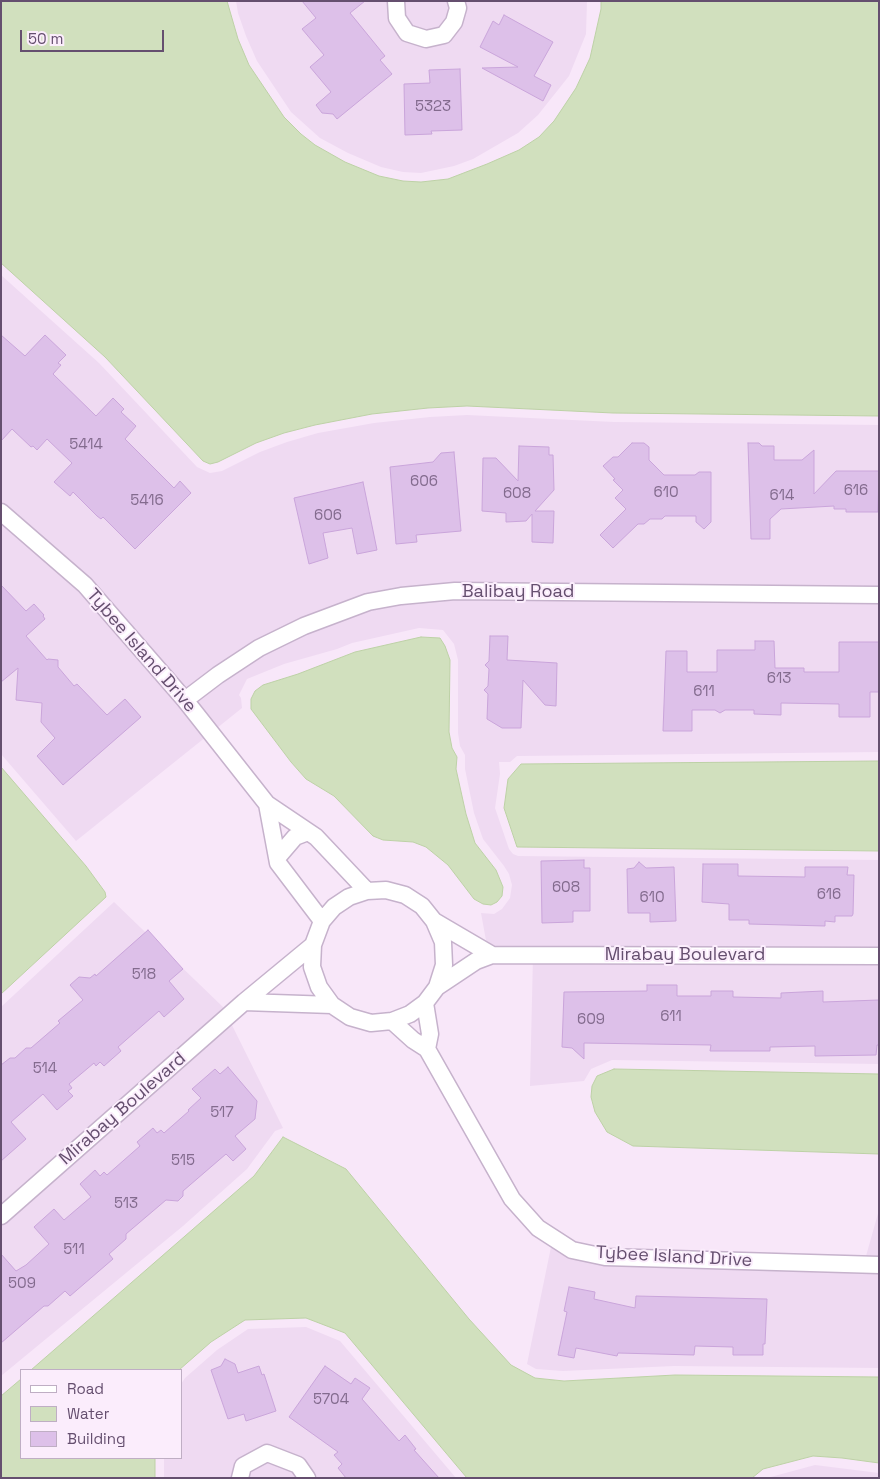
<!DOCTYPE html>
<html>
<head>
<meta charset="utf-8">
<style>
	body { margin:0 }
	#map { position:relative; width:880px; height:1479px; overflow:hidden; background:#f8e7f9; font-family:"Space Grotesk",sans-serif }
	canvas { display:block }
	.frame { position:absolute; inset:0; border:2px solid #654f6f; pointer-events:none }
	.legend { position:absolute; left:20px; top:1369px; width:162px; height:90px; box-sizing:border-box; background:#fbedfc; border:1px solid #bfaec4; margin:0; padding:6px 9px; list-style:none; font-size:15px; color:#654f6f }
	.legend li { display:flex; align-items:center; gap:10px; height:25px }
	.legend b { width:25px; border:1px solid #bfaec4 }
	.scale { position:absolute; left:20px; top:30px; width:144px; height:22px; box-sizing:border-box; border:2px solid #654f6f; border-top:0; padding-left:6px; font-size:15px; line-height:18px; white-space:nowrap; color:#654f6f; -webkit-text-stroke:4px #fbedfc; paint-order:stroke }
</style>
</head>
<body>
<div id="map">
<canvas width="880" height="1479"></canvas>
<div class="frame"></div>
<ul class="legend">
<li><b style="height:6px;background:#fff"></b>Road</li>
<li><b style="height:14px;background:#d1e0be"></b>Water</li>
<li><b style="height:14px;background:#ddc0e9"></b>Building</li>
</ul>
<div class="scale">50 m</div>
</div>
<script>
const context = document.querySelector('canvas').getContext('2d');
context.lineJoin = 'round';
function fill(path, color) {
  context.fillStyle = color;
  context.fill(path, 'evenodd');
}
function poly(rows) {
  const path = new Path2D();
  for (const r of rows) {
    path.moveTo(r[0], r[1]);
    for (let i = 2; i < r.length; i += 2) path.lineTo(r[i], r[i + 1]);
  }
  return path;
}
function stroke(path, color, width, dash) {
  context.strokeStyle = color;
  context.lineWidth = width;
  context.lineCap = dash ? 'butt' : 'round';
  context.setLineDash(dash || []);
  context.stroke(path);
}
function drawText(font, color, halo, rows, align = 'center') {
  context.font = font + ' "Space Grotesk",sans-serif';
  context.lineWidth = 4;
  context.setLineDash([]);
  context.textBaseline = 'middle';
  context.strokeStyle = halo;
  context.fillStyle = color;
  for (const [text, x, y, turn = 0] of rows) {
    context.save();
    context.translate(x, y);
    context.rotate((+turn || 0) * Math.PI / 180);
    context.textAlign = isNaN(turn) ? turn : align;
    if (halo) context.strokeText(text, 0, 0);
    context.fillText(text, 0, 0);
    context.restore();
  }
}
fill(poly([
	[236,1,587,1,586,34,569,76,538,115,518,133,473,159,454,166,421,173,403,172,381,167,348,153,320,138,291,112,257,61,246,36,238,13],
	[1,275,99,363,197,467,210,473,222,471,260,452,287,442,318,433,374,423,430,417,467,415,614,422,879,425,879,752,520,756,517,756,510,762,499,762,500,774,495,808,509,849,513,854,518,856,879,860,879,1064,612,1060,591,1069,584,1081,530,1086,533,956,489,957,481,913,494,914,502,909,510,898,512,885,509,874,504,866,483,839,474,813,465,769,465,755,460,746,458,733,458,660,454,644,443,630,419,628,352,643,337,649,284,664,247,679,239,695,241,698,242,708,76,841,1,754],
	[114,902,223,1007,283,1128,275,1131,247,1169,183,1226,1,1376,1,1007],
	[879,1210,879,1368,674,1366,563,1371,536,1369,527,1364,551,1247,866,1256],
	[306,1327,340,1341,456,1478,164,1478,164,1458,181,1458,181,1384,185,1378,217,1350,248,1329],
	[815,1465,879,1473,879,1478,767,1478]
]), '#efdaf2');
const water = poly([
	[1,1,227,1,238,39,249,65,284,117,301,134,315,145,345,162,379,176,403,181,421,182,448,179,487,164,519,150,539,137,554,121,576,88,590,58,601,9,601,1,879,1,879,416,613,413,467,406,428,408,372,414,315,425,284,433,256,443,218,462,210,464,203,461,105,357,1,263,1,1],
	[421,637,440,638,445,646,450,660,449,732,452,748,457,757,456,769,466,814,475,843,496,870,503,887,502,896,497,902,491,905,483,904,474,899,448,865,426,847,413,842,383,840,373,836,334,796,306,779,291,762,251,709,251,699,255,691,263,685,298,674,355,652,421,637],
	[879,761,879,851,517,847,504,808,508,779,521,764,879,761],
	[1,767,86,866,105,892,106,897,1,994,1,767],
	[614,1069,879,1074,879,1154,633,1146,607,1132,595,1112,591,1097,592,1086,597,1076,614,1069],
	[283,1137,346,1169,469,1319,511,1365,535,1378,564,1381,675,1375,879,1377,879,1463,842,1458,813,1456,763,1469,752,1478,467,1478,345,1333,306,1318,245,1320,211,1342,179,1370,31,1370,254,1176,283,1137],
	[21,1379,21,1458,155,1458,155,1478,1,1478,1,1396,21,1379]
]);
fill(water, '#d1e0be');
stroke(water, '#bdd1a6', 1);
const building = poly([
	[302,1,365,1,350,13,385,56,380,60,392,74,337,119,333,114,322,113,316,105,331,92,310,67,324,55,302,29,316,18,302,1],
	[504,15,553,42,534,76,551,85,543,101,482,68,518,67,480,47,493,21,499,25,504,15],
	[460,69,462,130,431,131,432,134,405,135,404,84,430,83,429,70,460,69],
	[1,335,25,356,45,335,66,355,58,363,61,365,53,374,96,416,113,398,124,409,121,412,136,426,125,439,174,488,180,481,191,493,135,549,103,517,101,519,97,516,73,492,70,496,54,482,72,463,47,439,37,450,33,446,31,447,12,429,1,441,1,335],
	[632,443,644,443,649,447,649,460,664,475,695,475,699,472,711,472,711,522,704,529,696,522,696,516,665,516,662,519,650,519,644,524,638,524,613,548,600,535,626,509,615,498,623,490,613,480,615,479,603,466,613,457,618,457,632,443],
	[748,443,759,443,762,446,774,446,774,460,802,460,814,450,814,494,836,471,879,471,878,512,846,512,846,509,834,509,834,506,781,509,770,519,770,539,751,539,748,443],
	[519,446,549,447,549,455,553,455,554,490,535,511,554,511,553,543,532,542,532,514,526,521,506,522,506,513,482,511,483,458,496,458,518,481,519,446],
	[454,452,461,531,416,535,417,542,396,544,390,467,433,462,441,453,454,452],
	[363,482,377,550,357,554,352,528,323,533,328,558,309,564,294,498,363,482],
	[1,585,26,611,34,604,44,615,43,616,45,619,26,636,47,660,48,659,58,660,58,667,74,686,77,684,107,715,125,699,141,717,63,785,37,756,55,738,41,722,42,703,16,700,18,668,1,682,1,585],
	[490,636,508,636,507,660,557,663,556,706,545,705,523,680,521,728,502,728,487,719,488,694,484,690,488,686,489,669,485,665,489,661,490,636],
	[755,641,774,641,775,668,804,668,804,672,839,672,839,642,879,642,879,692,870,692,870,717,839,717,839,704,781,703,781,715,754,714,754,710,725,710,720,713,715,710,692,710,692,731,663,731,666,651,687,651,687,672,717,672,717,650,755,650,755,641],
	[584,860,584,868,590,868,590,911,573,911,573,922,542,923,541,861,584,860],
	[639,862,646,868,674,867,676,921,650,922,650,913,628,913,627,869,634,868,639,862],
	[703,864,738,864,738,876,805,877,805,867,848,867,847,875,854,875,853,914,852,916,835,916,835,922,825,921,825,926,749,924,749,920,729,920,729,904,702,902,703,864],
	[148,930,183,969,169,981,184,999,164,1017,159,1011,118,1047,121,1051,104,1066,100,1062,96,1066,94,1063,69,1084,72,1088,68,1091,73,1096,57,1110,43,1094,11,1122,26,1139,1,1161,1,1065,10,1058,15,1058,26,1048,31,1048,60,1023,58,1021,83,1000,70,985,79,977,90,978,95,974,96,976,148,930],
	[647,985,677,985,677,996,711,996,711,991,733,991,733,997,781,998,781,993,823,991,823,1002,879,1000,879,1045,877,1045,876,1055,815,1056,815,1046,770,1047,770,1051,710,1051,711,1045,584,1043,584,1059,572,1048,562,1047,564,992,647,991,647,985],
	[228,1067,257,1101,255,1119,235,1136,246,1149,233,1161,226,1154,183,1191,183,1196,178,1201,166,1200,126,1234,126,1239,109,1254,113,1259,70,1296,65,1291,48,1306,44,1306,1,1343,1,1254,16,1271,26,1265,49,1244,34,1227,54,1209,64,1220,91,1197,80,1184,95,1170,100,1176,104,1172,107,1175,140,1146,137,1142,153,1128,157,1133,161,1130,164,1133,189,1111,188,1110,201,1098,192,1089,215,1069,220,1074,228,1067],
	[569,1287,595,1292,594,1299,635,1308,636,1296,767,1299,765,1344,763,1344,763,1355,733,1355,733,1347,695,1346,694,1355,618,1353,617,1356,576,1348,574,1358,558,1355,567,1312,564,1311,569,1287],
	[225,1359,235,1364,238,1373,259,1366,262,1375,264,1374,276,1411,246,1421,244,1414,228,1419,211,1370,221,1366,225,1359],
	[325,1366,351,1384,355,1378,370,1388,362,1399,399,1441,405,1435,416,1449,414,1450,439,1478,346,1478,338,1468,342,1464,334,1455,338,1452,289,1417,325,1366]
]);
fill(building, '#ddc0e9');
stroke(building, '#caa5db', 1);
const minor = poly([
	[396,1,397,18,407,33,426,39,444,35,454,22,458,8,456,1],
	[1,512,85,585,185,700,267,804,316,837,367,891],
	[185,700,218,675,259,648,304,626,368,602,401,596,455,591,879,595],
	[267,804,278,863,322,921],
	[277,858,295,837,308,832],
	[434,921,492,955],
	[437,987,476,961,492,955,879,956],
	[244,1002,332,1005,350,1017,371,1023,392,1021,410,1014,425,1003,437,987,444,965,443,942,434,921,422,906,405,895,386,890,367,891,349,897,334,907,322,921,313,945,312,967,319,987,332,1005],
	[425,1003,430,1034,427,1049],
	[392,1021,413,1040,427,1049,512,1199,538,1228,572,1250,605,1257,879,1265],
	[1,1216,244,1002,313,945],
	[240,1478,243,1466,267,1453,298,1465,307,1478]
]);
stroke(minor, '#c6b2cc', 19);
stroke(minor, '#fff', 16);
drawText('15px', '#836b8e', null, [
	["5323",433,107],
	["5414",86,445],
	["606",424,482],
	["616",856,491],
	["610",666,493],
	["608",517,494],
	["614",782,496],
	["5416",147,501],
	["606",328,516],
	["613",779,679],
	["611",704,692],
	["608",566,888],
	["616",829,895],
	["610",652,898],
	["518",144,975],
	["611",671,1017],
	["609",591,1020],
	["514",45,1069],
	["517",222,1113],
	["515",183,1161],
	["513",126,1204],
	["511",74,1250],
	["509",22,1284],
	["5704",331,1400]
]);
drawText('18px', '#654f6f', '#fbedfc', [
	["Balibay Road",518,592],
	["Tybee Island Drive",141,651,49],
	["Mirabay Boulevard",685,955],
	["Mirabay Boulevard",123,1109,-41],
	["Tybee Island Drive",674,1257,3]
]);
</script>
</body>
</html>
